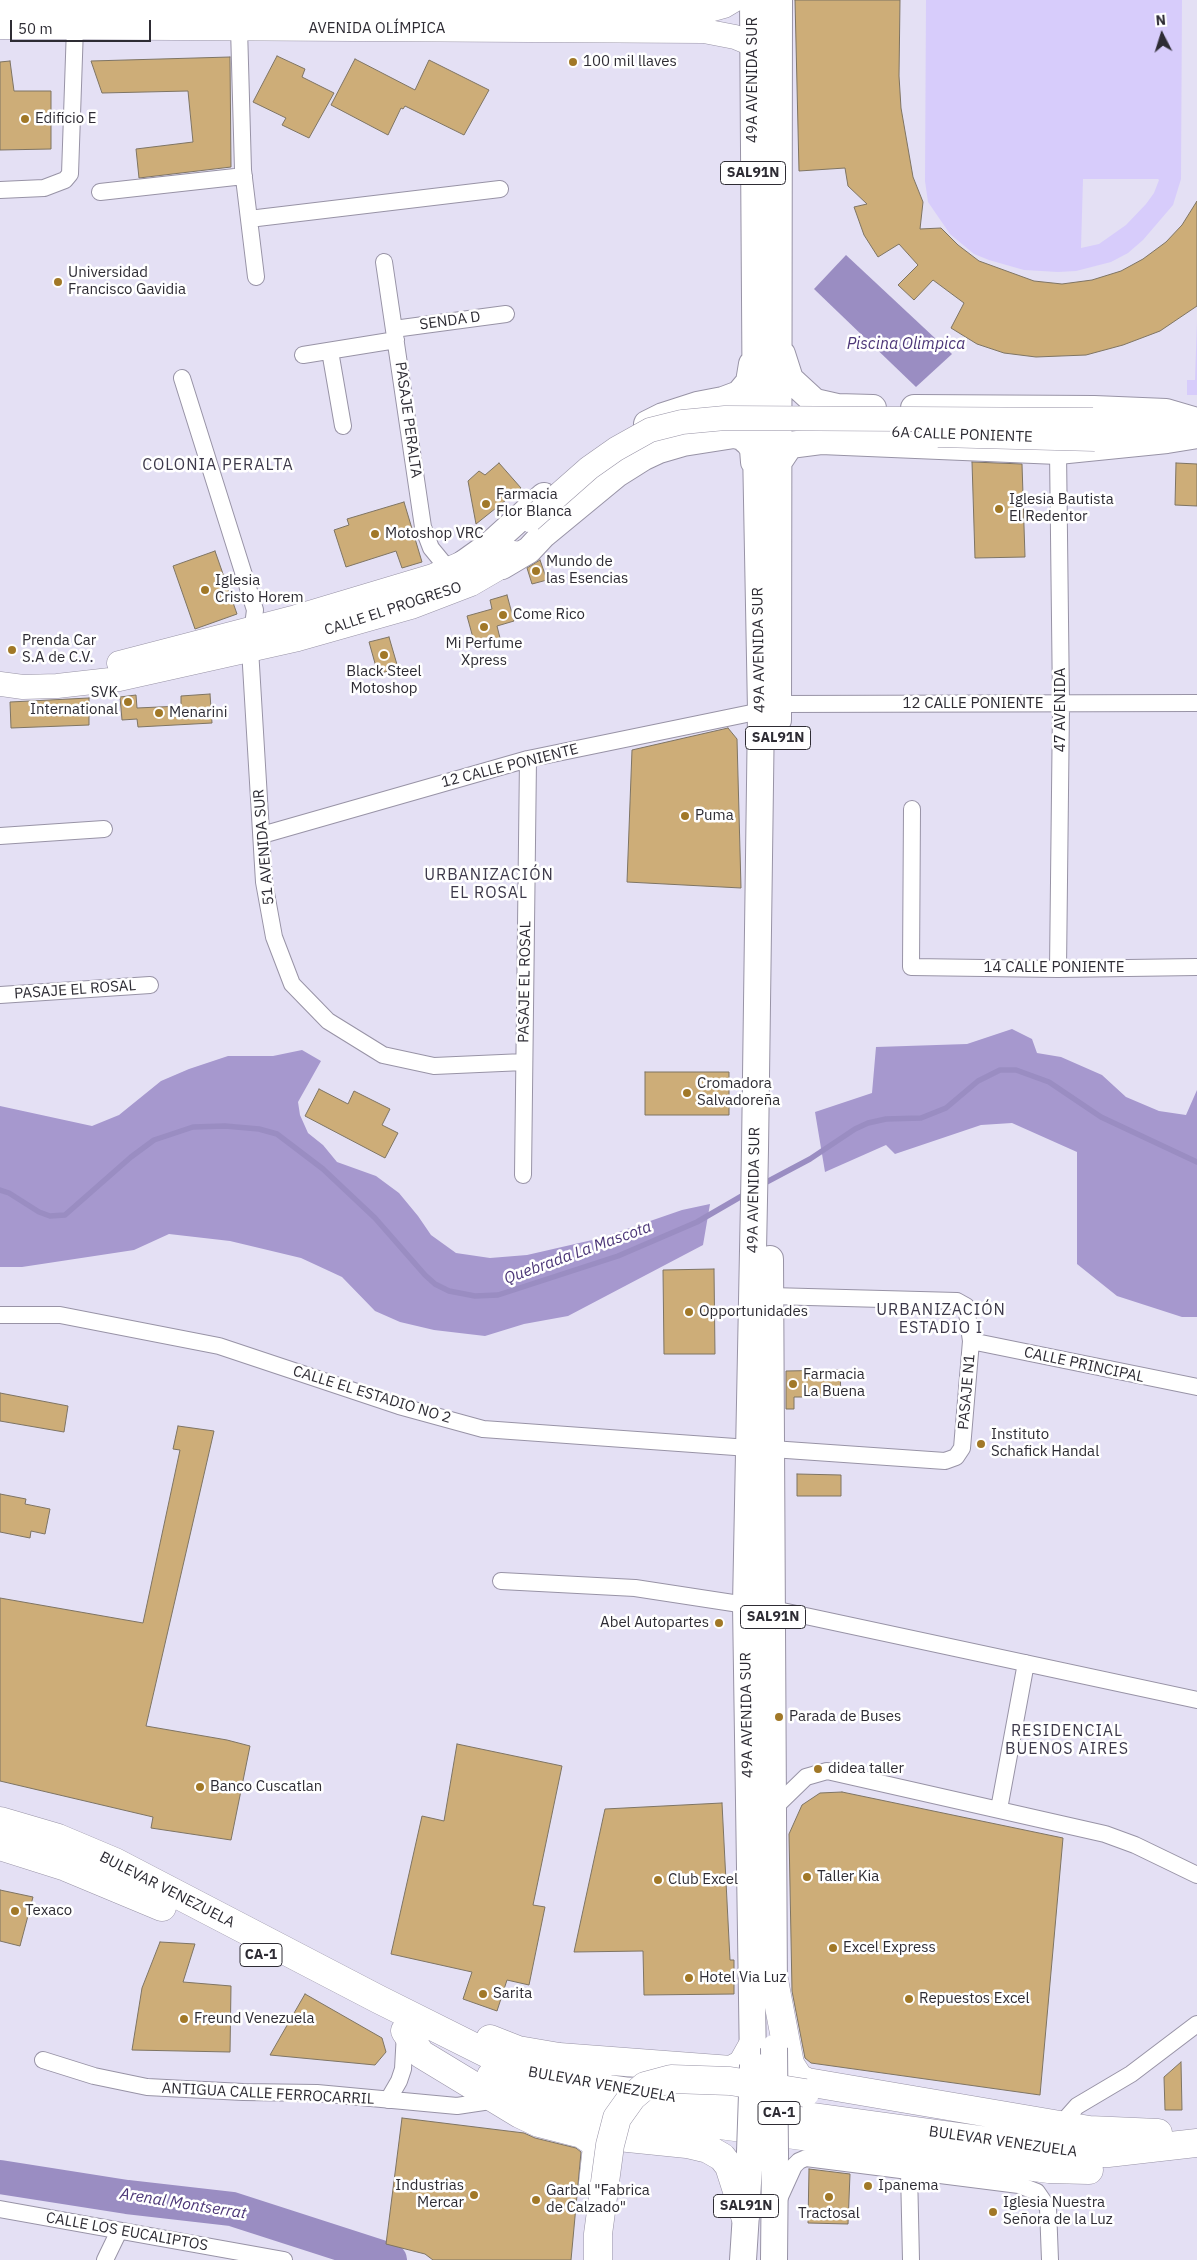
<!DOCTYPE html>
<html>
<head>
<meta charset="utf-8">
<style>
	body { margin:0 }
	#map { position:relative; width:1197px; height:2260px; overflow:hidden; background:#e4e0f4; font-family:"IBM Plex Sans",sans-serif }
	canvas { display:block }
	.north { position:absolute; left:1137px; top:10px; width:50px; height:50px; -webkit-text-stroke:4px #fff; paint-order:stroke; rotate:355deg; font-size:14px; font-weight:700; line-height:20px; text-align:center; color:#2e2c34 }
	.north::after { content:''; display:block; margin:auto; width:18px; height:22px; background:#2e2c34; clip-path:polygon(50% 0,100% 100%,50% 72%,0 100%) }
	.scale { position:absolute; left:10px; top:20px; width:141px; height:22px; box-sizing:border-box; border:2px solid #2e2c34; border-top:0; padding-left:6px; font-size:15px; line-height:18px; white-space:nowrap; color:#2e2c34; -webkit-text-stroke:4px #fff; paint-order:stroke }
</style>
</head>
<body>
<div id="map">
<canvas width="1197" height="2260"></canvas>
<div class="north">N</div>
<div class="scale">50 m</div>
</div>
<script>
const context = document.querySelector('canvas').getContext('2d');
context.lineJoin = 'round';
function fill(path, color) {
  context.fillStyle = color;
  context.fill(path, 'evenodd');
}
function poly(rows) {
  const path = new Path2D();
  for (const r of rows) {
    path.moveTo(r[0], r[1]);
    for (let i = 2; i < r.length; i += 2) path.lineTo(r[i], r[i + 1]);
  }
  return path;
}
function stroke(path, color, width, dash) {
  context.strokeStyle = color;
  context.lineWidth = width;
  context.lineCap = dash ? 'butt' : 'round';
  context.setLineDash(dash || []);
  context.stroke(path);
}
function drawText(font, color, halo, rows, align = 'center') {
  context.font = font + ' "IBM Plex Sans",sans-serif';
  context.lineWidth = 5;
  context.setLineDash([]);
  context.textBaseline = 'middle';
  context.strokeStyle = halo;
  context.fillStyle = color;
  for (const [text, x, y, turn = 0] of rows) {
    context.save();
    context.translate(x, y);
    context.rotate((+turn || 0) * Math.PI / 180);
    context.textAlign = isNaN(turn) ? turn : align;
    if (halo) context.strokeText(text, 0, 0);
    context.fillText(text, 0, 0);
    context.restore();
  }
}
fill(poly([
	[926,0,1182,0,1181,179,1173,205,1143,240,1128,253,1111,262,1076,271,1058,272,1024,270,989,260,974,254,950,234,928,202,925,181],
	[1083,179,1158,179,1159,180,1154,193,1146,204,1126,225,1099,244,1081,248],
	[1197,320,1197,395,1187,395,1187,380,1195,380]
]), '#d7ccfb');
fill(poly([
	[1012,1029,1032,1039,1037,1053,1061,1057,1102,1075,1126,1097,1159,1111,1186,1115,1197,1090,1197,1317,1182,1317,1117,1296,1077,1264,1077,1152,1012,1123,981,1125,895,1154,886,1145,825,1172,815,1112,872,1093,876,1047,967,1044],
	[302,1050,321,1061,298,1102,300,1115,308,1133,323,1145,337,1162,376,1176,399,1193,418,1216,431,1235,456,1253,490,1258,527,1255,601,1238,682,1210,710,1204,703,1245,568,1316,524,1324,485,1336,434,1330,400,1322,375,1311,342,1277,301,1258,230,1241,169,1234,134,1250,22,1267,0,1267,0,1106,92,1126,119,1115,161,1081,189,1069,228,1056,273,1056]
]), '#a698ce');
fill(poly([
	[846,255,952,354,916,387,814,289]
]), '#9a8dc2');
stroke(poly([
	[761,1185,810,1159,855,1129,868,1123,886,1119,921,1118,946,1108,978,1081,1000,1070,1016,1070,1049,1082,1101,1117,1197,1162],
	[0,1190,9,1193,39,1212,50,1216,65,1215,131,1157,154,1140,193,1127,225,1126,259,1129,277,1134,323,1169,375,1218,425,1275,435,1284,449,1291,475,1296,498,1295,618,1256,697,1222,747,1193]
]), '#9a8dc2', 5.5);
stroke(poly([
	[0,2177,127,2197,232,2209,390,2260]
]), '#9a8dc2', 34);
const building = poly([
	[795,0,900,0,899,76,901,108,913,177,923,202,920,229,941,228,958,245,979,261,1034,281,1062,284,1092,280,1121,271,1143,259,1166,242,1182,225,1197,201,1197,306,1160,331,1123,345,1086,355,1036,357,1004,353,977,344,951,328,964,303,933,280,914,300,898,285,918,265,899,244,878,257,864,235,854,207,867,204,848,186,845,168,799,171,795,0],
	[277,56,305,69,302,77,334,93,309,138,282,125,286,118,253,102,277,56],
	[230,57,231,167,139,178,136,149,193,142,188,91,102,93,91,61,230,57],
	[355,59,415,90,429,60,489,90,464,135,405,106,403,109,401,108,388,135,331,105,355,59],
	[10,61,14,91,51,91,51,149,0,150,0,62,10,61],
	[972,462,1022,464,1025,557,975,558,972,462],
	[499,463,521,488,476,524,468,481,479,471,485,475,499,463],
	[1176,463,1197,464,1197,506,1175,505,1176,463],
	[404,502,422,562,402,568,396,551,346,567,334,530,349,525,347,519,404,502],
	[215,551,237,614,195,629,173,566,215,551],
	[540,560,547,580,532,584,527,568,540,560],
	[507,595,514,621,497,626,500,638,475,645,467,616,492,609,490,600,507,595],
	[389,637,398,668,378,674,369,642,389,637],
	[210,694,212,723,138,727,137,719,122,720,120,697,136,695,137,708,181,706,181,696,210,694],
	[89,698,89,725,11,728,10,702,89,698],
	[728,728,737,739,741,888,627,882,632,750,728,728],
	[645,1072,729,1072,729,1115,645,1115,645,1072],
	[319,1089,348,1104,354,1091,390,1109,382,1125,398,1133,385,1158,305,1116,319,1089],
	[714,1269,715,1354,664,1354,663,1270,714,1269],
	[840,1370,841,1397,794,1397,794,1409,786,1409,786,1371,840,1370],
	[0,1393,68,1406,64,1432,0,1421,0,1393],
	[178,1426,214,1431,146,1726,227,1740,250,1746,231,1840,151,1828,153,1817,0,1781,0,1598,143,1623,180,1450,173,1449,178,1426],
	[797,1474,841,1475,841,1496,797,1496,797,1474],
	[0,1494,26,1499,25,1504,50,1509,45,1534,31,1531,30,1538,0,1532,0,1494],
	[457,1744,562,1766,533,1905,545,1907,529,1985,507,1980,497,2011,463,1999,472,1972,391,1954,422,1816,444,1821,457,1744],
	[842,1792,1063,1838,1040,2095,811,2063,805,2058,792,1991,789,1834,802,1805,820,1793,842,1792],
	[722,1803,730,1960,734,1960,734,1994,644,1995,643,1951,574,1952,605,1809,722,1803],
	[0,1890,33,1897,20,1946,0,1941,0,1890],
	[160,1942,195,1944,183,1982,231,1986,230,2052,132,2050,142,1988,160,1942],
	[305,1994,382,2038,386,2052,375,2065,270,2055,305,1994],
	[1181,2062,1182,2110,1165,2110,1164,2077,1181,2062],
	[402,2118,524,2133,535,2138,576,2148,581,2152,571,2260,433,2260,425,2254,386,2244,402,2118],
	[809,2169,850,2174,848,2224,808,2223,809,2169]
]);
fill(building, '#cdad78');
stroke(building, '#7e7463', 1);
const street = poly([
	[239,28,243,170,256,277],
	[0,190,44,188,65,180,70,174,75,27],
	[100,192,244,176],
	[249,219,500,189],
	[384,262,423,527,431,548,449,570],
	[394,329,506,314],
	[330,351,343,426],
	[303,355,396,340],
	[182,378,255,610,250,649,264,882,274,937,292,984,328,1021,383,1055,434,1066,524,1062],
	[1058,451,1061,704,1058,969],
	[778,704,1197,703],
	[912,809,911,967,1058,969,1197,967],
	[262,835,528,759,761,711],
	[0,836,104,829],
	[0,995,150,985],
	[523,1175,528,759],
	[771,1296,957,1301,966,1306,971,1341,962,1448,956,1457,945,1461,772,1449],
	[0,1315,60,1315,219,1346,399,1406,483,1429,749,1448],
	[971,1341,1197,1387],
	[501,1581,635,1588,746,1605],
	[773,1609,1197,1700],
	[773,1809,806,1777,827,1771,1105,1834,1135,1845,1197,1875],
	[999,1809,1026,1663],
	[43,2060,94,2076,147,2087,243,2092,317,2093,457,2106,497,2100],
	[388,2100,399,2081,403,2069,405,2033],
	[1061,2124,1077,2106,1131,2074,1197,2024],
	[909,2171,911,2260],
	[779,2199,794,2166,799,2161,806,2158,1019,2185,1037,2192,1048,2208,1050,2260],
	[0,2209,284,2260],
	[105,2260,119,2231]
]);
const secondary = poly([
	[0,3,706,11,724,6,734,0],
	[0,27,704,31,735,37,752,44],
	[1093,420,1154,429,1183,429],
	[119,663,296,617,433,576,481,555],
	[0,684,23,687,57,686,119,679,298,639,411,607,471,584,502,566,514,553]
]);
const primary = poly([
	[753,0,756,448,761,711,755,1149,746,1605,753,2065],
	[782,354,790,379,815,402,837,407,873,408],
	[914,408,1094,409,1166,412,1197,421],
	[647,424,663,416,697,405,723,400,739,394,749,382,752,364],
	[780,460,790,445,821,441,1058,451,1167,440,1197,435],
	[463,564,491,544,544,496],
	[502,566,529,550,543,535,617,474,644,457,659,450,683,443,734,435,742,437,749,443,753,449,754,462],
	[778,720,779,0],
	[770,1259,774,1997],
	[743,2260,750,2152],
	[774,2260,775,2154]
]);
const highway = poly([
	[0,1821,58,1838,115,1862,378,1999,522,2071,609,2089,1069,2152,1108,2153,1197,2143],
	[0,1846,66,1867,162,1907],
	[773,1975,790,2064,799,2078,807,2082,1089,2130,1158,2133],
	[405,2031,421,2054,520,2114,539,2123,582,2134,591,2140,597,2146,593,2183],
	[490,2039,518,2050,559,2057,731,2070,742,2064,751,2048],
	[491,2076,546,2099,593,2108,1049,2169,1089,2170],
	[589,2134,687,2144,708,2149,722,2157,729,2166,745,2216]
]);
stroke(street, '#9893a6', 18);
stroke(secondary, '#9893a6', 25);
stroke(primary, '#9893a6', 28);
stroke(highway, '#9893a6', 29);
stroke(street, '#fff', 16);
stroke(secondary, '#fff', 24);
stroke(primary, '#fff', 26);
stroke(highway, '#fff', 28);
const secondaryBridge = poly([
	[938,435,1095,439],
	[530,520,589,468,616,449,650,430,682,422,725,418,1093,420]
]);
const primaryBridge = poly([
	[774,2048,775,2154],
	[750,2152,753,2065]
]);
const highwayBridge = poly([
	[598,2260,598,2234,610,2145,617,2118,632,2097,645,2086,671,2079,730,2081,805,2093]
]);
stroke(secondaryBridge, '#9893a6', 25, []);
stroke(primaryBridge, '#9893a6', 28, []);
stroke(highwayBridge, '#9893a6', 29, []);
stroke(secondaryBridge, '#fff', 24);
stroke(primaryBridge, '#fff', 26);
stroke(highwayBridge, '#fff', 28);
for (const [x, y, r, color] of [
	[573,62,5,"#a17827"],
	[25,119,5,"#a17827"],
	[58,282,5,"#a17827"],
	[486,504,5,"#a17827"],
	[999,509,5,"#a17827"],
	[375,534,5,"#a17827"],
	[536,571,5,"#a17827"],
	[205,590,5,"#a17827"],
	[503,615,5,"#a17827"],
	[484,627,5,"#a17827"],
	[12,650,5,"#a17827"],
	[384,655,5,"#a17827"],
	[128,702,5,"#a17827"],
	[159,713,5,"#a17827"],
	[685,816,5,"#a17827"],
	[687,1093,5,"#a17827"],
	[689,1312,5,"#a17827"],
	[793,1384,5,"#a17827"],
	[981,1444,5,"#a17827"],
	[719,1623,5,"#a17827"],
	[779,1717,5,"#a17827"],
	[818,1769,5,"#a17827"],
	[200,1787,5,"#a17827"],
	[807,1877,5,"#a17827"],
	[658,1880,5,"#a17827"],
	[15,1911,5,"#a17827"],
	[833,1948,5,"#a17827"],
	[689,1978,5,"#a17827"],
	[483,1994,5,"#a17827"],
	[909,1999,5,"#a17827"],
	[184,2019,5,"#a17827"],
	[868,2186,5,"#a17827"],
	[474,2195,5,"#a17827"],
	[829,2197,5,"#a17827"],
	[536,2200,5,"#a17827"],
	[993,2212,5,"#a17827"]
]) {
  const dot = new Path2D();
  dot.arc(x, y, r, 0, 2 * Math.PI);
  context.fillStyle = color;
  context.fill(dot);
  stroke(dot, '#fff', 2);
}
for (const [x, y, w] of [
	[753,173,65],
	[778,738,65],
	[773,1617,65],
	[261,1955,42],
	[779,2113,42],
	[746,2206,65]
]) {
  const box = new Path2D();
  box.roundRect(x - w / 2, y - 11.5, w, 23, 4);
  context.fillStyle = '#fff';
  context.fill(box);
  stroke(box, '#2e2c34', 1);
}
drawText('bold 14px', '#2e2c34', null, [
	["SAL91N",753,173],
	["SAL91N",778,738],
	["SAL91N",773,1617],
	["CA-1",261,1955],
	["CA-1",779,2113],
	["SAL91N",746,2206]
]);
drawText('15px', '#2e2c34', '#fff', [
	["AVENIDA OLÍMPICA",377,29],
	["49A AVENIDA SUR",753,80,-90],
	["SENDA D",450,321,-8],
	["PASAJE PERALTA",408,420,82],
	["6A CALLE PONIENTE",962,435,2],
	["CALLE EL PROGRESO",393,609,-18],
	["49A AVENIDA SUR",759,650,-91],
	["12 CALLE PONIENTE",973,704],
	["47 AVENIDA",1061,710,-90],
	["12 CALLE PONIENTE",510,766,-14],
	["51 AVENIDA SUR",264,847,-95],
	["14 CALLE PONIENTE",1054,968],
	["PASAJE EL ROSAL",525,982,-89],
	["PASAJE EL ROSAL",75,990,-4],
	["49A AVENIDA SUR",754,1190,-89],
	["CALLE PRINCIPAL",1084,1365,12],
	["PASAJE N1",967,1392,-85],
	["CALLE EL ESTADIO NO 2",372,1395,17],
	["49A AVENIDA SUR",747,1715,-91],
	["BULEVAR VENEZUELA",167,1890,27],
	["BULEVAR VENEZUELA",602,2085,10],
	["ANTIGUA CALLE FERROCARRIL",268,2094,3],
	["BULEVAR VENEZUELA",1003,2142,8],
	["CALLE LOS EUCALIPTOS",127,2232,10]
]);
drawText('15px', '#2e2c34', '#fff', [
	["100 mil llaves",583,62],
	["Edificio E",35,119],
	["Universidad",68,273],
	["Francisco Gavidia",68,290],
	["Farmacia",496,495],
	["Flor Blanca",496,512],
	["Iglesia Bautista",1009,500],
	["El Redentor",1009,517],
	["Motoshop VRC",385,534],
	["Mundo de",546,562],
	["las Esencias",546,579],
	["Iglesia",215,581],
	["Cristo Horem",215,598],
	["Come Rico",513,615],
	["Prenda Car",22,641],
	["S.A de C.V.",22,658],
	["Mi Perfume",484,644,"center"],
	["Xpress",484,661,"center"],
	["Black Steel",384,672,"center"],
	["Motoshop",384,689,"center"],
	["SVK",118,693,"right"],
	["International",118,710,"right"],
	["Menarini",169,713],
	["Puma",695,816],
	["Cromadora",697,1084],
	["Salvadoreña",697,1101],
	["Opportunidades",699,1312],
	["Farmacia",803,1375],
	["La Buena",803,1392],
	["Instituto",991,1435],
	["Schafick Handal",991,1452],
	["Abel Autopartes",709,1623,"right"],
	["Parada de Buses",789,1717],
	["didea taller",828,1769],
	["Banco Cuscatlan",210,1787],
	["Taller Kia",817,1877],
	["Club Excel",668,1880],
	["Texaco",25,1911],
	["Excel Express",843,1948],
	["Hotel Via Luz",699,1978],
	["Sarita",493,1994],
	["Repuestos Excel",919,1999],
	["Freund Venezuela",194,2019],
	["Industrias",464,2186,"right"],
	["Mercar",464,2203,"right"],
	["Ipanema",878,2186],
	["Garbal \"Fabrica",546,2191],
	["de Calzado\"",546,2208],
	["Iglesia Nuestra",1003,2203],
	["Señora de la Luz",1003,2220],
	["Tractosal",829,2214,"center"]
], 'left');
drawText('italic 16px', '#4c3678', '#fff', [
	["Piscina Olimpica",906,344],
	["Quebrada La Mascota",578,1253,-20],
	["Arenal Montserrat",183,2204,9]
]);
context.letterSpacing = '1px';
drawText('16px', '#3d394a', '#fff', [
	["COLONIA PERALTA",218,465],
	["URBANIZACIÓN",489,875],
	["EL ROSAL",489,893],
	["URBANIZACIÓN",941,1310],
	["ESTADIO I",941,1328],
	["RESIDENCIAL",1067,1731],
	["BUENOS AIRES",1067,1749]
]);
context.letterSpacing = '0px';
</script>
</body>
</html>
